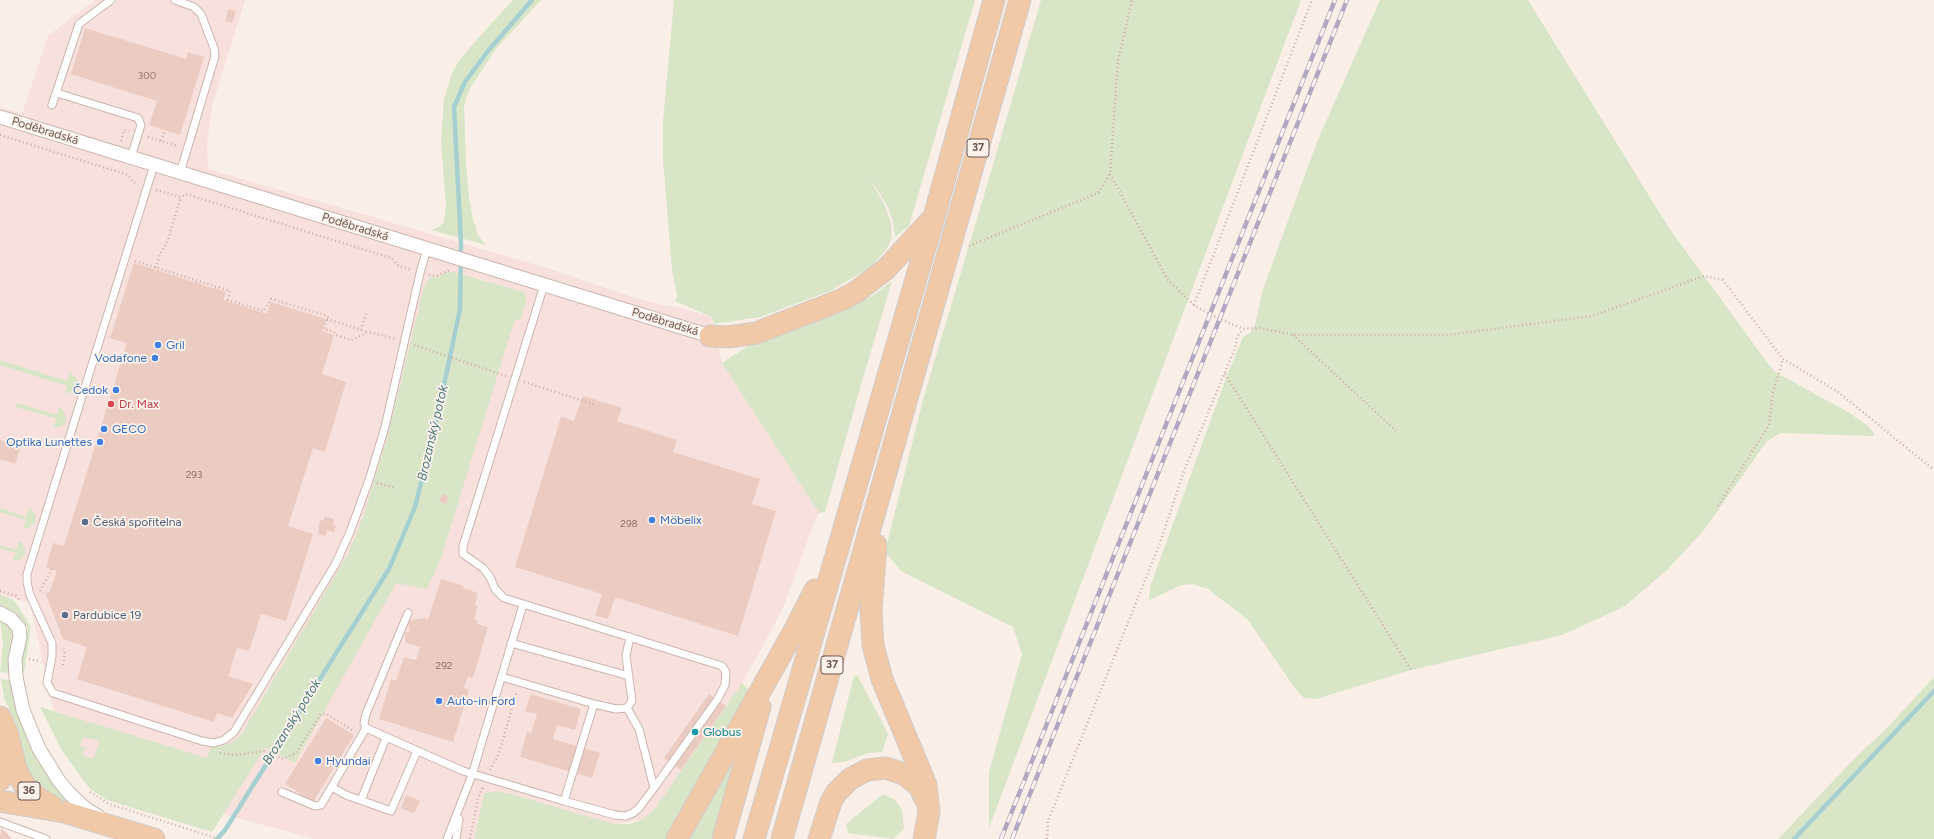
<!DOCTYPE html>
<html>
<head>
<meta charset="utf-8">
<style>
	body { margin:0 }
	canvas { display:block; background:#f9efe7 }
</style>
</head>
<body>
<canvas width="1934" height="839"></canvas>
<script>
const context = document.querySelector('canvas').getContext('2d');
context.lineJoin = 'round';
function fill(path, color) {
  context.fillStyle = color;
  context.fill(path, 'evenodd');
}
function poly(rows) {
  const path = new Path2D();
  for (const r of rows) {
    path.moveTo(r[0], r[1]);
    for (let i = 2; i < r.length; i += 2) path.lineTo(r[i], r[i + 1]);
  }
  return path;
}
function stroke(path, color, width, dash) {
  context.strokeStyle = color;
  context.lineWidth = width;
  context.lineCap = dash ? 'butt' : 'round';
  context.setLineDash(dash || []);
  context.stroke(path);
}
function drawText(font, color, halo, rows, align = 'center') {
  context.font = font + ' Figtree,sans-serif';
  context.lineWidth = 3.5;
  context.setLineDash([]);
  context.textBaseline = 'middle';
  context.strokeStyle = halo;
  context.fillStyle = color;
  for (const [text, x, y, turn = 0] of rows) {
    context.save();
    context.translate(x, y);
    context.rotate((+turn || 0) * Math.PI / 180);
    context.textAlign = isNaN(turn) ? turn : align;
    if (halo) context.strokeText(text, 0, 0);
    context.fillText(text, 0, 0);
    context.restore();
  }
}
fill(poly([
	[95,0,245,0,212,106,207,143,208,169,547,268,638,299,667,306,671,305,712,317,722,363,819,513,814,523,783,608,755,660,742,683,654,810,641,820,614,824,484,794,474,839,314,839,89,777,57,727,30,603,0,594,0,107,22,114,48,36]
]), '#f8e0dc');
fill(poly([
	[513,0,541,0,496,49,470,88,464,105,466,165,469,197,473,219,478,235,486,245,431,230,439,227,444,222,446,206,441,142,444,99,452,73,459,61,478,38],
	[674,0,975,0,909,226,895,237,893,221,887,205,868,176,885,206,891,223,892,237,888,247,871,267,830,291,760,317,714,324,712,317,675,301,677,297,676,290,672,270,663,159,663,121],
	[1041,0,1301,0,989,828,989,772,1022,654,1013,627,901,571,886,553,887,544,924,396,980,209],
	[1380,0,1528,0,1669,228,1766,361,1775,372,1848,412,1868,426,1874,433,1874,436,1781,433,1767,441,1704,530,1668,569,1625,606,1593,621,1562,635,1411,670,1316,699,1304,698,1297,691,1248,620,1208,589,1193,584,1182,585,1149,600,1150,587,1226,378,1243,337,1251,332,1255,325,1263,289,1317,142],
	[449,271,523,292,526,295,526,301,520,320,515,319,440,561,427,589,396,583,295,763,265,748,212,832,107,800,89,788,61,749,40,707,207,758,211,747,218,747,231,743,241,735,349,552,364,514,388,435,424,286,432,276,436,277],
	[83,737,99,741,94,759,83,756,85,747,80,746],
	[892,281,863,378,825,512,819,513,722,363,751,344,843,309,872,296],
	[0,360,67,381,70,372,77,379,76,387,73,391,65,394,67,386,0,365],
	[17,403,57,415,59,407,64,410,66,422,61,427,54,427,56,418,15,407],
	[0,508,26,517,29,508,36,515,35,523,29,528,23,528,26,520,0,512],
	[19,541,24,545,25,554,21,560,13,561,16,553,0,548,0,545,16,550],
	[0,594,15,601,31,627,24,672,22,672,21,660,28,628,23,621,15,613,0,605],
	[0,618,10,627,13,633,10,673,0,672,3,645],
	[854,676,858,676,888,734,882,752,868,753,847,761,832,763],
	[1934,677,1934,839,1778,839,1854,759,1887,728],
	[1,679,10,680,77,808,70,806,30,783,21,748,19,731,4,698],
	[742,683,747,688,749,695,668,839,474,839,484,794,495,791,511,794,614,824,630,824,641,820,654,810],
	[745,732,715,839,688,839],
	[883,794,895,800,902,810,904,829,893,839,848,833,846,824]
]), '#d8e5c7');
stroke(poly([
	[217,839,225,830,389,569,415,507,437,418,460,309,461,243,454,107,465,82,488,51,532,0],
	[1794,839,1934,691]
]), '#a6d0d0', 4.5);
fill(poly([
	[228,9,236,11,232,23,225,21],
	[85,28,186,59,188,52,204,57,180,135,149,125,157,101,71,74],
	[134,263,226,292,223,300,267,314,271,302,326,319,322,331,334,335,322,374,346,382,325,452,313,448,288,526,313,534,286,621,261,614,249,651,237,648,228,676,253,684,232,718,217,713,214,722,77,679,87,647,63,639,45,592,49,593,57,571,46,568,53,543,64,546,127,343,110,338],
	[583,396,622,408,617,421,677,440,673,452,760,479,752,504,776,511,738,636,615,597,608,619,595,615,602,594,515,567,561,417,574,421],
	[0,440,21,447,15,464,0,459],
	[442,494,448,496,446,504,439,502],
	[325,516,334,519,333,525,336,526,334,532,327,530,325,536,318,534,320,520,323,521],
	[441,579,464,586,463,588,478,593,475,605,478,606,474,619,478,620,477,624,488,627,473,678,468,676,464,688,469,690,453,742,379,719,391,679,396,681,404,657,416,660,420,647,406,643,404,633,410,631,408,621,423,618,428,620],
	[531,694,581,709,575,730,557,725,553,739,600,753,592,778,520,757,527,732,531,733,537,714,525,711],
	[709,694,726,706,681,770,664,758],
	[326,718,354,735,313,802,285,784],
	[406,795,420,801,414,813,401,808],
	[1,827,12,839,0,839]
]), '#ebccc2');
const service = poly([
	[175,0,194,7,201,14,214,48,215,56,180,173],
	[57,93,138,118,141,125,131,157],
	[52,105,79,24,111,0],
	[154,165,27,574,27,582,30,595,52,643,52,656,47,683,53,693,202,741,214,743,224,740,234,732,336,563,350,532,369,480,385,427,420,273,427,249],
	[544,285,463,546,463,554,483,568,490,577,495,589,504,598,722,666,726,672,725,685,717,700,654,788],
	[408,613,366,714,364,723,366,728,463,771,564,801,594,704,502,677],
	[511,643,629,676],
	[627,708,632,701,626,656,630,637],
	[332,787,346,795,391,811,417,751],
	[282,792,315,806,321,805,366,728],
	[361,800,386,738],
	[564,801,615,815,625,816,633,813,639,808,654,788,639,729,627,708,616,709,594,704],
	[0,822,46,839],
	[447,839,472,775,523,605],
	[456,839,459,819]
]);
const minor = poly([
	[0,117,710,336],
	[0,613,11,619,19,628,20,637,15,659,16,677,23,710,39,749,59,781,70,794,86,809,98,816]
]);
const primary = poly([
	[710,336,728,337,756,333,841,300,856,292,886,269,931,220],
	[876,545,871,611,873,645,882,679,926,785,929,812,924,839],
	[0,717,7,732,16,769,24,785,38,798,52,806],
	[0,780,8,764,10,749],
	[0,801,64,812,154,839],
	[677,839,793,633,815,590],
	[723,839,760,707],
	[754,839,934,217,994,0],
	[782,839,1020,0],
	[819,839,831,802,836,793,850,779,867,770,886,768,904,774,919,786,925,799]
]);
stroke(service, '#c9b6ae', 9);
stroke(minor, '#c9b6ae', 15);
stroke(primary, '#d4ccca', 23);
stroke(poly([
	[0,135,128,175,133,182,138,184],
	[148,137,177,146],
	[121,141,124,130,129,131],
	[161,141,165,130],
	[1110,174,1168,280,1194,305,1211,315,1243,329,1260,328,1294,335,1448,335,1592,316,1704,276,1723,280,1783,359,1838,392,1934,470],
	[156,190,181,197,186,194,391,258,399,266,411,270],
	[969,246,1098,193,1110,174,1118,61,1132,0],
	[135,261,230,291,228,300,264,311,271,299,328,316,324,329,334,332,336,335,351,340,369,332,396,339],
	[156,268,160,254,167,243,181,197],
	[429,275,436,276,450,270],
	[1194,305,1312,0],
	[327,319,368,332],
	[361,330,367,311],
	[1293,335,1396,431],
	[414,345,506,376],
	[1225,374,1411,670],
	[524,382,596,405],
	[377,483,396,488],
	[1718,506,1769,425,1773,392,1783,359],
	[0,591,16,596,20,601],
	[40,591,52,569],
	[29,659,41,662],
	[63,665,65,654,63,649],
	[220,753,235,755,264,751,283,759,296,753,321,714,326,714,354,731],
	[490,770,499,753,517,691],
	[90,792,109,804,219,839],
	[470,839,478,798,483,787],
	[1047,839,1048,821,1160,543,1184,471,1235,348,1237,337,1243,329]
]), '#cfafa5', 2.5, [1, 3]);
stroke(service, '#fff', 7);
stroke(minor, '#fff', 13);
stroke(primary, '#efc9a8', 21);
const rail = poly([
	[1001,839,1335,0],
	[1012,839,1347,0]
]);
stroke(rail, '#b1a7c1', 4.5);
stroke(rail, '#fcf4ec', 3, [9]);
for (const [x, y, r, color] of [
	[158,345,4,"#3f7fe0"],
	[155,358,4,"#3f7fe0"],
	[116,390,4,"#3f7fe0"],
	[111,404,4,"#e0444e"],
	[104,429,4,"#3f7fe0"],
	[100,442,4,"#3f7fe0"],
	[652,520,4,"#3f7fe0"],
	[85,522,4,"#5c6f8a"],
	[65,615,4,"#5c6f8a"],
	[439,701,4,"#3f7fe0"],
	[695,732,4,"#0f9aa8"],
	[318,761,4,"#3f7fe0"]
]) {
  const dot = new Path2D();
  dot.arc(x, y, r, 0, 2 * Math.PI);
  context.fillStyle = color;
  context.fill(dot);
  stroke(dot, '#fcf4ec', 1.5);
}
drawText('10px', '#8e736c', null, [
	["300",147,76],
	["293",194,475],
	["298",629,524],
	["292",444,666]
]);
for (const [x, y, w] of [
	[978,148,22],
	[832,665,22],
	[29,791,22]
]) {
  const box = new Path2D();
  box.roundRect(x - w / 2, y - 9, w, 18, 3);
  context.fillStyle = '#fcf4ec';
  context.fill(box);
  stroke(box, '#6f554f', 1);
}
drawText('bold 11px', '#6f554f', null, [
	["37",978,148],
	["37",832,665],
	["36",29,791]
]);
drawText('12px', '#6f554f', '#fcf4ec', [
	["Poděbradská",45,131,17],
	["Poděbradská",355,227,17],
	["Poděbradská",665,322,17]
]);
drawText('12px', '#366cbe', '#fcf4ec', [
	["Gril",166,345],
	["Vodafone",147,358,"right"],
	["Čedok",108,390,"right"],
	["GECO",112,429],
	["Optika Lunettes",92,442,"right"],
	["Möbelix",660,520],
	["Auto-in Ford",447,701],
	["Hyundai",326,761]
], 'left');
drawText('12px', '#be3a42', '#fcf4ec', [
	["Dr. Max",119,404]
], 'left');
drawText('12px', '#4e5e75', '#fcf4ec', [
	["Česká spořitelna",93,522],
	["Pardubice 19",73,615]
], 'left');
drawText('12px', '#0d838f', '#fcf4ec', [
	["Globus",703,732]
], 'left');
drawText('italic 13px', '#487879', '#fcf4ec', [
	["Brozanský potok",433,433,-77],
	["Brozanský potok",292,722,-58]
]);
</script>
</body>
</html>
